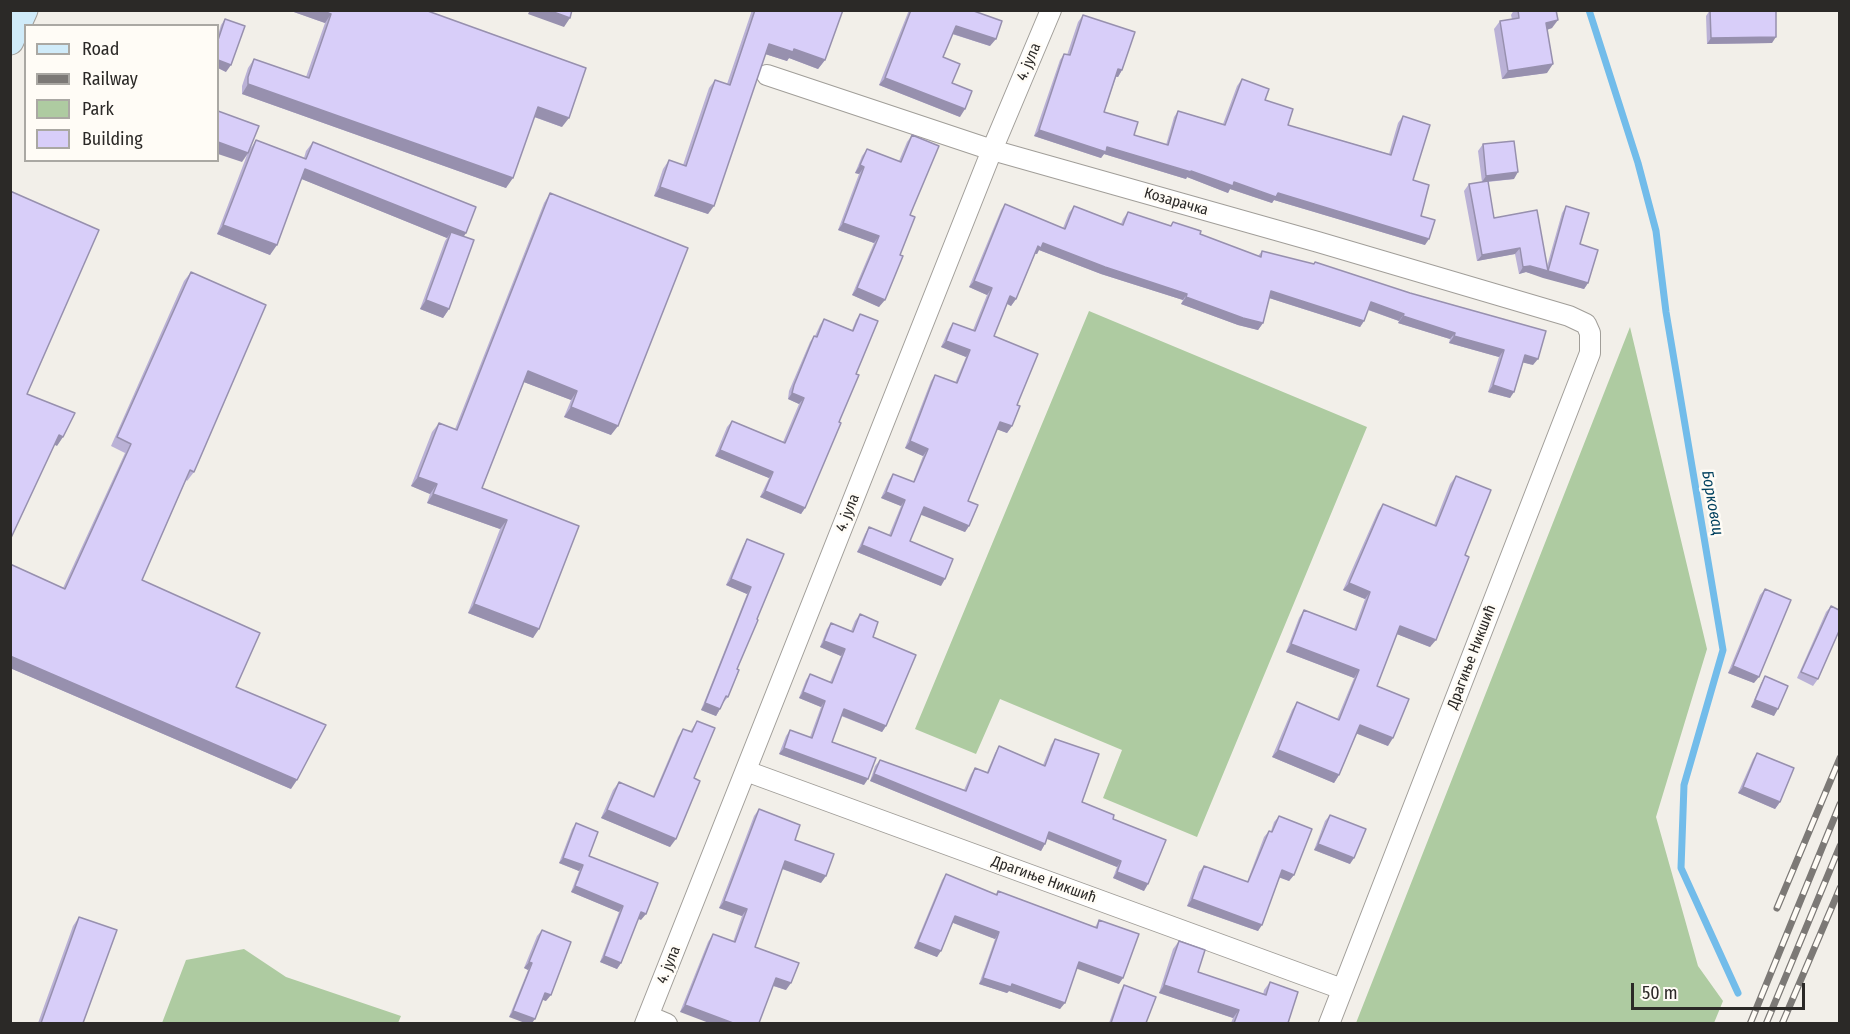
<!DOCTYPE html>
<html>
<head>
<meta charset="utf-8">
<style>
	body { margin:0 }
	#map { position:relative; width:1850px; height:1034px; overflow:hidden; background:#f2efe9; font-family:"Fira Sans Condensed",sans-serif }
	canvas { display:block }
	.frame { position:absolute; inset:0; border:12px solid #2b2927; pointer-events:none }
	.legend { position:absolute; left:24px; top:24px; width:195px; height:138px; box-sizing:border-box; background:#fffcf6; border:2px solid #aaa8a3; margin:0; padding:8px 10px; list-style:none; font-size:18px; color:#2b2927 }
	.legend li { display:flex; align-items:center; gap:12px; height:30px }
	.legend b { width:30px; border:2px solid #aaa8a3 }
	.scale { position:absolute; left:1631px; top:983px; width:174px; height:27px; box-sizing:border-box; border:3px solid #2b2927; border-top:0; padding-left:8px; font-size:18px; line-height:21px; white-space:nowrap; color:#2b2927; -webkit-text-stroke:4px #fffcf6; paint-order:stroke }
</style>
</head>
<body>
<div id="map">
<canvas width="1850" height="1034"></canvas>
<div class="frame"></div>
<ul class="legend">
<li><b style="height:8px;background:#d0ebf9"></b>Road</li>
<li><b style="height:8px;background:#7c7976"></b>Railway</li>
<li><b style="height:16px;background:#aecba1"></b>Park</li>
<li><b style="height:16px;background:#d8cef9"></b>Building</li>
</ul>
<div class="scale">50 m</div>
</div>
<script>
const context = document.querySelector('canvas').getContext('2d');
context.lineJoin = 'round';
function fill(path, color) {
  context.fillStyle = color;
  context.fill(path, 'evenodd');
}
function poly(rows) {
  const path = new Path2D();
  for (const r of rows) {
    path.moveTo(r[0], r[1]);
    for (let i = 2; i < r.length; i += 2) path.lineTo(r[i], r[i + 1]);
  }
  return path;
}
function stroke(path, color, width, dash) {
  context.strokeStyle = color;
  context.lineWidth = width;
  context.lineCap = dash ? 'butt' : 'round';
  context.setLineDash(dash || []);
  context.stroke(path);
}
function drawText(font, color, halo, rows, align = 'center') {
  context.font = font + ' "Fira Sans Condensed",sans-serif';
  context.lineWidth = 5;
  context.setLineDash([]);
  context.textBaseline = 'middle';
  context.strokeStyle = halo;
  context.fillStyle = color;
  for (const [text, x, y, turn = 0] of rows) {
    context.save();
    context.translate(x, y);
    context.rotate((+turn || 0) * Math.PI / 180);
    context.textAlign = isNaN(turn) ? turn : align;
    if (halo) context.strokeText(text, 0, 0);
    context.fillText(text, 0, 0);
    context.restore();
  }
}
fill(poly([
	[1089,311,1367,427,1197,837,1103,798,1122,750,1000,699,976,754,915,729],
	[1630,327,1707,649,1656,817,1698,966,1723,1001,1714,1023,1356,1023],
	[244,949,286,977,401,1016,398,1023,162,1023,186,960]
]), '#aecba1');
stroke(poly([
	[1589,10,1638,163,1656,231,1666,312,1723,650,1684,785,1681,868,1738,993]
]), '#72bcea', 7);
const street = poly([
	[767,75,992,150,1318,242,1569,316,1586,324,1590,333,1590,353,1329,1024],
	[746,771,1342,989],
	[648,1016,667,1024],
	[645,1024,992,150,1051,10]
]);
const secondary = poly([
	[10,41,24,10]
]);
stroke(street, '#a19e99', 22);
stroke(secondary, '#a19e99', 29);
stroke(street, '#fff', 20);
stroke(secondary, '#d0ebf9', 27);
const rail = poly([
	[1777,908,1840,758],
	[1750,1024,1840,804],
	[1766,1024,1840,846],
	[1782,1024,1840,888]
]);
stroke(rail, '#7c7976', 7);
stroke(rail, '#fffcf6', 4.5, [14]);
fill(poly([
	[292,10,425,10,562,127,534,117,506,188,242,94,242,86,248,68,254,59,306,77,325,23,291,11],
	[752,10,843,10,825,60,818,69,789,58,787,61,765,54,708,214,654,196,663,169,669,160,683,165,709,88,715,80,727,84],
	[909,10,971,10,990,46,952,34,943,57,952,83,960,117,879,85],
	[1514,10,1556,10,1552,28,1547,30,1547,73,1502,79,1494,29,1500,21,1512,19,1511,15],
	[1710,10,1776,10,1772,43,1707,44,1706,16],
	[1083,15,1122,70,1118,77,1116,77,1104,112,1134,135,1166,145,1174,117,1178,111,1223,124,1237,86,1242,79,1265,100,1288,125,1389,154,1398,123,1403,116,1413,180,1421,216,1425,245,1274,200,1272,203,1230,189,1228,193,1187,177,1186,179,1104,154,1101,158,1034,136,1060,60,1064,54,1067,55,1078,22],
	[225,19,226,72,218,68,218,35,221,25],
	[912,135,910,215,879,307,852,295,874,243,838,230,859,174,855,173,862,156,867,149,899,161,907,142],
	[256,140,304,158,306,151,313,142,466,233,464,236,449,309,443,318,420,309,445,241,447,238,302,179,270,255,217,234,247,155,242,162],
	[1483,144,1514,179,1488,182,1494,218,1547,266,1562,213,1566,206,1580,244,1588,283,1584,289,1526,272,1519,274,1515,254,1477,261,1464,191,1469,184,1482,182,1478,151],
	[550,193,611,435,564,417,571,400,524,382,482,488,579,526,533,638,468,613,500,529,427,503,430,494,411,486,432,432,439,423,455,429,544,203],
	[1005,204,1063,228,1069,213,1074,206,1121,224,1123,219,1128,212,1170,226,1173,222,1200,234,1258,256,1262,251,1313,264,1315,262,1533,365,1523,362,1510,398,1488,392,1499,357,1449,343,1450,339,1398,323,1399,321,1368,310,1364,321,1360,327,1269,298,1263,323,1258,330,1238,325,1181,304,1183,300,1101,274,1039,250,1037,254,1035,254,1016,299,1011,306,1007,304,994,336,1017,405,1012,426,1007,433,997,429,968,501,969,526,965,532,921,514,910,541,941,586,857,552,865,534,869,527,889,535,901,506,881,498,889,480,893,474,913,482,923,456,905,448,931,381,935,375,955,383,966,357,941,347,949,329,953,323,973,330,987,295,969,287,1001,210],
	[191,272,194,472,187,481,186,480,142,580,236,687,291,789,10,668,10,564,63,588,125,453,111,446,184,281],
	[860,314,856,374,839,422,805,508,801,514,760,497,769,478,715,456,727,427,732,421,783,442,799,404,788,399,789,391,810,342,814,336,815,336,820,325,824,319,852,330,856,320],
	[1456,476,1465,555,1430,647,1397,634,1377,686,1388,746,1357,733,1339,775,1334,783,1272,757,1292,710,1297,702,1337,719,1354,678,1286,652,1299,618,1304,610,1354,629,1365,599,1343,590,1378,511,1383,504,1434,525,1450,484],
	[747,539,757,619,737,669,728,697,723,703,720,709,716,716,701,710,747,594,726,585,743,546],
	[1765,589,1754,683,1728,673,1760,595],
	[1831,606,1818,679,1813,686,1797,678,1826,612],
	[860,614,873,637,886,726,882,732,841,716,832,742,864,785,779,754,786,736,790,730,810,737,821,707,799,698,806,680,810,674,830,682,841,656,820,647,827,629,831,623,851,631,855,621],
	[1765,676,1774,716,1751,707,1761,683],
	[697,721,694,778,670,847,601,818,613,790,619,782,653,796,678,737,683,729,690,732],
	[1055,739,1082,802,1113,819,1144,891,1113,878,1117,867,1047,839,1041,851,870,781,875,766,880,760,964,790,971,774,975,768,987,772,995,753,999,746,1043,765,1051,745],
	[1757,753,1780,802,1775,809,1738,793,1753,759],
	[759,809,795,840,821,883,782,869,755,947,786,990,773,986,680,1012,708,942,713,934,733,942,742,916,719,908,754,816],
	[1330,815,1350,864,1314,850,1325,821],
	[1279,816,1294,875,1289,881,1280,877,1258,931,1187,906,1199,872,1204,866,1247,882,1264,837,1269,831,1271,831,1274,822],
	[576,823,589,856,641,920,638,918,621,963,617,969,600,962,619,912,571,892,579,871,559,863,572,829],
	[946,874,995,895,998,891,1095,927,1099,920,1119,984,1077,968,1060,1009,1009,991,1007,993,979,984,995,939,953,923,937,957,914,948,942,880],
	[79,917,83,1023,38,1023,73,926],
	[542,930,546,1001,543,1000,509,1017,528,970,524,968,537,936],
	[1179,941,1198,972,1263,995,1264,990,1270,982,1288,1023,1231,1023,1233,1018,1159,993,1173,949],
	[1124,985,1146,1023,1109,1023,1120,992]
]), '#bab1d6');
fill(poly([
	[292,10,321,10,331,14,325,23,291,11],
	[530,10,548,10,570,18,564,27,528,14],
	[1558,20,1552,28,1540,32,1546,23],
	[956,26,996,39,990,46,950,33],
	[1776,37,1772,43,1707,44,1711,38],
	[769,44,794,49,825,60,818,69,789,58,787,61,762,53],
	[218,60,231,65,226,72,218,68],
	[1553,64,1547,73,1502,79,1508,71],
	[1118,69,1122,70,1118,77,1113,76],
	[885,78,965,109,960,117,879,85],
	[248,84,513,178,506,188,242,94],
	[538,107,569,118,562,127,532,116],
	[1039,130,1107,147,1234,182,1278,193,1429,239,1425,245,1274,200,1272,203,1230,189,1228,193,1187,177,1186,179,1104,154,1101,158,1034,136],
	[218,142,248,153,242,162,218,154],
	[860,165,864,167,859,174,855,173],
	[305,169,466,233,459,243,451,232,447,238,299,178],
	[1518,172,1514,179,1482,182,1486,176],
	[660,187,714,206,708,214,654,196],
	[843,223,879,236,874,243,838,230],
	[223,225,277,245,270,255,217,234],
	[1043,243,1187,294,1183,300,1101,274,1039,250,1037,254,1034,253,1038,246],
	[1520,248,1515,254,1477,261,1482,255],
	[1530,266,1548,271,1543,278,1526,272,1519,274,1523,267],
	[1548,271,1588,283,1584,289,1543,278],
	[974,281,992,288,987,295,969,287],
	[857,288,885,300,879,307,852,295],
	[1271,291,1364,321,1360,327,1266,297],
	[1010,296,1016,299,1011,306,1006,303],
	[1186,297,1263,323,1258,330,1238,325,1181,304],
	[426,300,449,309,443,318,420,309],
	[1371,302,1404,314,1399,321,1366,309],
	[1403,316,1455,333,1450,339,1398,323],
	[1454,336,1504,350,1499,357,1449,343],
	[946,341,970,350,966,357,941,347],
	[1525,355,1538,359,1533,365,1521,362],
	[528,371,577,391,571,400,521,381],
	[1493,385,1514,392,1510,398,1488,392],
	[792,393,804,398,799,404,788,399],
	[571,407,618,426,611,435,564,417],
	[1000,422,1012,426,1007,433,996,429],
	[59,435,63,437,57,446,53,444],
	[910,441,928,449,923,456,905,448],
	[720,450,773,472,769,478,715,456],
	[418,477,437,484,430,494,411,486],
	[765,491,805,508,801,514,760,497],
	[886,492,905,500,901,506,881,498],
	[433,494,507,520,500,529,427,503],
	[924,507,969,526,965,532,919,514],
	[862,545,945,579,941,586,857,552],
	[731,579,751,587,747,594,726,585],
	[1349,583,1370,592,1365,599,1343,590],
	[474,604,539,629,533,638,468,613],
	[1400,626,1436,640,1430,647,1394,633],
	[824,641,845,649,841,656,820,647],
	[1291,644,1359,670,1354,678,1286,652],
	[10,656,297,780,291,789,10,668],
	[1733,666,1759,677,1754,683,1728,673],
	[803,692,825,701,821,707,799,698],
	[1755,700,1778,709,1774,716,1751,707],
	[705,703,720,709,716,716,701,710],
	[844,709,886,726,882,732,840,715],
	[1360,725,1393,738,1388,746,1355,733],
	[784,748,868,779,864,785,779,754],
	[1278,750,1339,775,1334,783,1272,757],
	[874,774,1045,844,1041,851,870,781],
	[1743,787,1780,802,1775,809,1738,793],
	[607,810,676,839,670,847,601,818],
	[1049,832,1121,861,1117,867,1045,838],
	[1318,844,1354,858,1350,864,1314,850],
	[563,858,583,865,579,871,559,863],
	[785,861,826,876,821,883,780,868],
	[1282,870,1294,875,1289,881,1278,877],
	[1117,872,1148,884,1144,891,1113,878],
	[575,886,623,906,619,912,571,892],
	[1192,899,1262,925,1258,931,1187,906],
	[724,901,747,909,742,916,719,908],
	[641,912,646,914,641,920,636,918],
	[955,916,999,932,995,939,951,922],
	[918,942,941,951,937,957,914,948],
	[604,956,621,963,617,969,600,962],
	[529,962,532,963,528,970,524,968],
	[1079,962,1123,978,1119,984,1075,968],
	[776,978,791,983,786,990,771,985],
	[983,978,1012,984,1065,1003,1060,1009,1009,991,1007,993,979,984],
	[1164,985,1239,1010,1233,1018,1159,993],
	[545,993,551,995,546,1001,541,999],
	[685,1005,733,1023,709,1023,680,1012],
	[513,1011,535,1019,532,1023,525,1023,509,1017]
]), '#9790ae');
const building = poly([
	[321,10,425,10,586,68,569,118,538,107,513,178,248,84,248,77,254,59,309,78,331,14,321,10],
	[548,10,572,10,570,18,548,10],
	[755,10,843,10,825,60,794,49,793,52,769,44,714,206,660,187,669,160,686,166,715,80,730,85,755,10],
	[911,10,971,10,1002,21,996,39,956,26,943,57,960,64,952,83,972,91,965,109,885,78,911,10],
	[1518,10,1556,10,1558,20,1546,23,1553,64,1508,71,1500,21,1519,18,1518,10],
	[1710,10,1776,10,1776,37,1711,38,1710,10],
	[1083,15,1135,32,1122,70,1118,69,1104,112,1138,122,1134,135,1168,145,1178,111,1225,125,1242,79,1269,89,1265,100,1293,109,1288,125,1391,155,1403,116,1430,125,1413,180,1429,185,1421,216,1435,220,1429,239,1278,193,1276,197,1234,182,1233,186,1191,171,1191,172,1107,147,1106,152,1039,130,1064,54,1070,55,1083,15],
	[225,19,245,26,231,65,218,60,218,40,225,19],
	[218,111,259,126,248,153,218,142,218,111],
	[912,135,939,146,910,215,915,217,900,255,903,256,885,300,857,288,879,236,843,223,864,167,860,165,867,149,901,162,912,135],
	[256,140,306,159,313,142,476,207,466,233,305,169,277,245,223,225,256,140],
	[1514,141,1518,172,1486,176,1483,144,1514,141],
	[1488,181,1494,218,1537,210,1548,271,1530,266,1523,267,1520,248,1482,255,1469,184,1488,181],
	[10,191,99,230,27,394,75,413,63,437,59,435,10,540,10,191],
	[550,193,688,248,618,426,571,407,577,391,528,371,482,488,579,526,539,629,474,604,507,520,433,494,437,484,418,477,439,423,457,430,550,193],
	[1005,204,1065,229,1074,206,1123,225,1128,212,1171,226,1173,222,1201,231,1200,234,1261,257,1262,251,1314,264,1315,262,1410,293,1546,331,1538,359,1525,355,1514,392,1493,385,1504,350,1454,336,1455,333,1403,316,1404,314,1371,302,1364,321,1271,291,1263,323,1243,318,1186,297,1187,294,1105,267,1043,243,1041,248,1038,246,1016,299,1010,296,994,336,1038,354,1017,405,1020,406,1012,426,1000,422,968,501,978,505,969,526,924,507,910,541,953,559,945,579,862,545,869,527,891,536,905,500,886,492,893,474,914,482,928,449,910,441,935,375,957,383,970,350,946,341,953,323,975,331,992,288,974,281,1005,204],
	[1566,206,1589,213,1580,244,1598,250,1588,283,1548,271,1566,206],
	[451,232,474,240,449,309,426,300,451,232],
	[191,272,266,305,194,472,190,470,142,580,260,633,236,687,326,725,297,780,10,656,10,564,65,589,131,444,117,437,191,272],
	[860,314,878,321,856,374,859,375,839,422,841,423,805,508,765,491,773,472,720,450,732,421,785,443,804,398,792,393,794,385,814,336,817,337,824,319,853,331,860,314],
	[1456,476,1491,490,1465,555,1469,557,1436,640,1400,626,1377,686,1409,699,1393,738,1360,725,1339,775,1278,750,1297,702,1339,720,1359,670,1291,644,1304,610,1356,630,1370,592,1349,583,1383,504,1436,526,1456,476],
	[747,539,784,554,757,619,758,620,737,669,739,670,728,697,726,696,720,709,705,703,751,587,731,579,747,539],
	[1765,589,1791,600,1759,677,1733,666,1765,589],
	[1831,606,1839,610,1839,631,1818,679,1801,672,1831,606],
	[860,614,878,622,873,637,916,655,886,726,844,709,832,742,876,758,868,779,784,748,790,730,812,738,825,701,803,692,810,674,832,683,845,649,824,641,831,623,853,632,860,614],
	[1765,676,1788,686,1778,709,1755,700,1765,676],
	[697,721,715,728,694,778,700,781,676,839,607,810,619,782,654,797,683,729,692,732,697,721],
	[1055,739,1099,754,1082,802,1114,815,1113,819,1166,840,1148,884,1117,872,1121,861,1049,832,1045,844,874,774,880,760,966,791,975,768,988,773,999,746,1045,766,1055,739],
	[1757,753,1794,768,1780,802,1743,787,1757,753],
	[759,809,800,825,795,840,834,854,826,876,785,861,755,947,799,963,791,983,776,978,759,1023,733,1023,685,1005,713,934,735,942,747,909,724,901,759,809],
	[1330,815,1366,829,1354,858,1318,844,1330,815],
	[1279,816,1312,829,1294,875,1282,870,1262,925,1192,899,1204,866,1248,882,1269,831,1272,832,1279,816],
	[576,823,598,832,589,856,658,883,646,914,641,912,621,963,604,956,623,906,575,886,583,865,563,858,576,823],
	[946,874,997,895,998,891,1097,928,1099,920,1139,934,1123,978,1079,962,1065,1003,1012,984,1011,987,983,978,999,932,955,916,941,951,918,942,946,874],
	[79,917,117,930,83,1023,41,1023,79,917],
	[542,930,571,942,551,995,545,993,535,1019,513,1011,532,963,529,962,542,930],
	[1179,941,1205,950,1198,972,1266,995,1270,982,1298,992,1288,1023,1234,1023,1239,1010,1164,985,1179,941],
	[1124,985,1156,997,1146,1023,1111,1023,1124,985]
]);
fill(building, '#d8cef9');
stroke(building, '#9790ae', 1.5);
drawText('15px', '#2b2927', '#fffcf6', [
	["4. јула",1029,62,-67],
	["Козарачка",1176,202,16],
	["4. јула",848,513,-68],
	["Драгиње Никшић",1472,657,-69],
	["Драгиње Никшић",1044,880,20],
	["4. јула",669,965,-68]
]);
drawText('italic 16px', '#02415f', '#fffcf6', [
	["Борковац",1712,503,80]
]);
</script>
</body>
</html>
